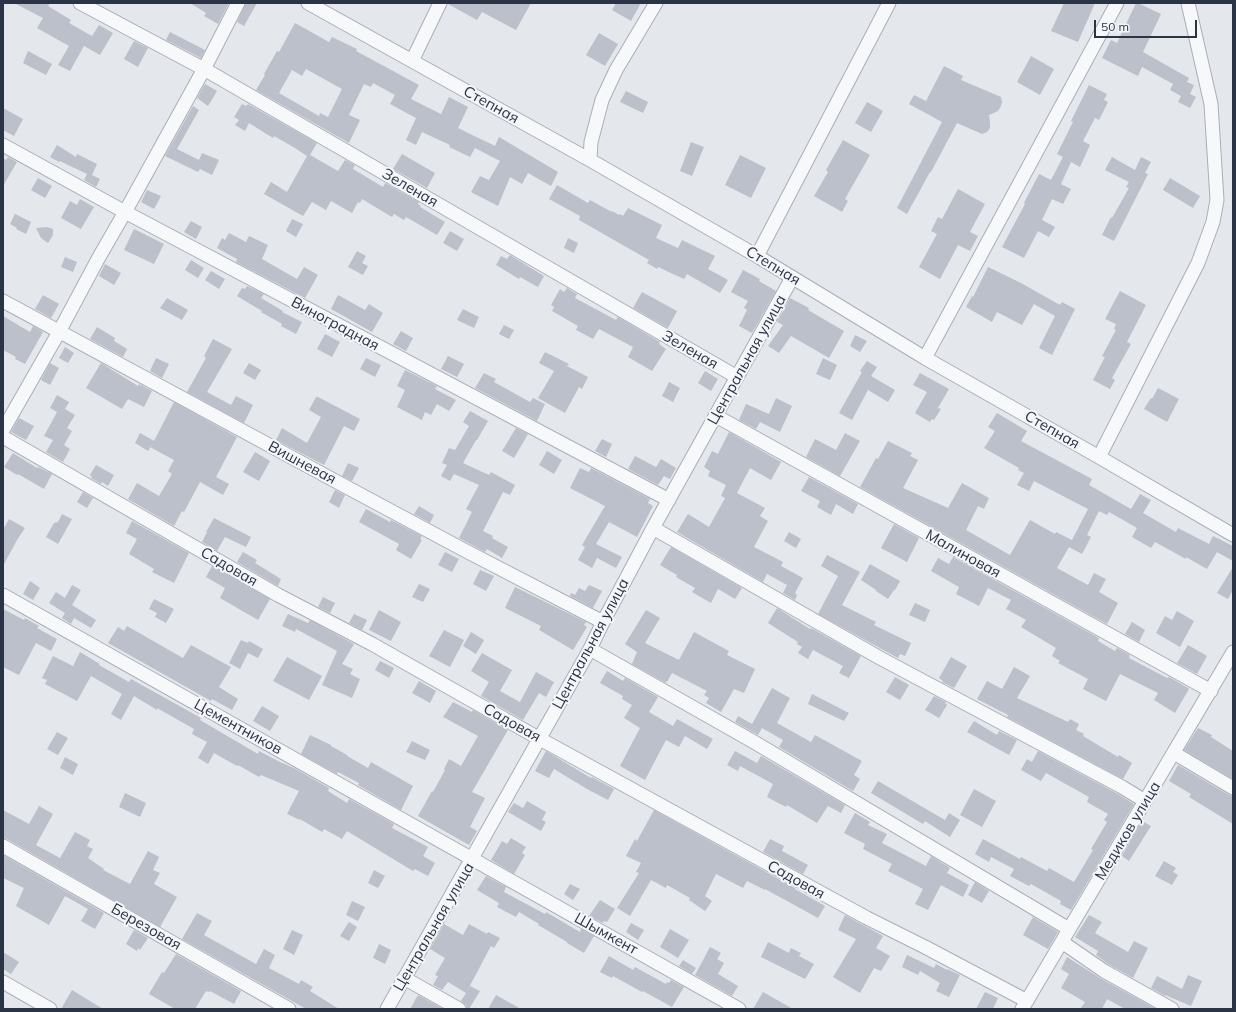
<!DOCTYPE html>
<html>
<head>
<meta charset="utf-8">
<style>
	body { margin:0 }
	#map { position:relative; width:1236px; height:1012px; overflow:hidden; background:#e4e7ec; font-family:Mulish,sans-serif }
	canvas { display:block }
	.frame { position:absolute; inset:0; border:4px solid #2b3445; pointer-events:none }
	.scale { position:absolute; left:1094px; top:20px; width:103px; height:18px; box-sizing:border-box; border:2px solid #2b3445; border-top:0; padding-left:5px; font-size:12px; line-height:14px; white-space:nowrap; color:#2b3445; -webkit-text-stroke:3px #f4f6f9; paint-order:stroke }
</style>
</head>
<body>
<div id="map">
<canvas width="1236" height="1012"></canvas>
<div class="frame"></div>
<div class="scale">50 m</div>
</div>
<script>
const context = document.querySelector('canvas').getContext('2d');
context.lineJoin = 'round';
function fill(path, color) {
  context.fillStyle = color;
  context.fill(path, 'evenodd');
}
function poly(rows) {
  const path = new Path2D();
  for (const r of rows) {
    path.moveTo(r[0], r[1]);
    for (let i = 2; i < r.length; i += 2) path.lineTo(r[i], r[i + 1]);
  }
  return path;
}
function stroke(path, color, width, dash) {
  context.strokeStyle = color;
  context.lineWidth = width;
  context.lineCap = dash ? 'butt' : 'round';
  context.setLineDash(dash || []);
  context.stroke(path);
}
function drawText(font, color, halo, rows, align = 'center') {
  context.font = font + ' Mulish,sans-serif';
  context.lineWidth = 4;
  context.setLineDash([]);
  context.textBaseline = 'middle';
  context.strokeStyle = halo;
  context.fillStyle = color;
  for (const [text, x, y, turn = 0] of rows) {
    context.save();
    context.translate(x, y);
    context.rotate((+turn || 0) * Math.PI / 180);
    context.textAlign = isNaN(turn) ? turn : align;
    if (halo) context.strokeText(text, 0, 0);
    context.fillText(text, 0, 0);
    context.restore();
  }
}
fill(poly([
	[14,3,50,3,48,6,71,20,69,23,92,36,99,25,113,33,100,55,84,46,70,71,58,65,69,46,37,28,43,18],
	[190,3,229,3,218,24,204,16,206,13],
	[246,3,257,3,244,26,237,22],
	[448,3,531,3,516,30,482,12,477,20,448,4],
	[616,3,641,3,631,21,612,10],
	[1064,3,1095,3,1078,42,1051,31],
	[1136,3,1138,3,1161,14,1143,52,1189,78,1187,82,1194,85,1190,94,1196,97,1190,108,1178,102,1181,96,1170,90,1173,84,1142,67,1138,76,1102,58,1111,40,1117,43],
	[295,23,329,42,332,37,357,49,356,51,419,85,411,99,441,114,449,97,468,107,458,128,495,146,499,137,558,172,551,186,528,173,522,184,510,177,498,206,471,192,480,176,489,180,500,161,475,148,470,157,449,147,450,145,422,132,416,145,406,140,416,118,390,104,395,95,373,83,371,87,364,84,349,115,360,120,349,143,256,90,265,75,264,74,277,51,279,52],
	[306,69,342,89,328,117,320,113,319,116,279,93,292,70,302,76],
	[170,32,205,50,201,58,166,40],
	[599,33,618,44,605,66,586,55],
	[134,41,148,48,138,67,124,59],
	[28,51,52,64,46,75,23,63],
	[1031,56,1054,69,1040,95,1017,82],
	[944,66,963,76,961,80,1001,97,1002,102,1001,106,998,111,989,115,990,123,990,128,987,132,982,134,957,123,931,172,930,172,907,214,897,208,942,122,909,104,914,95,926,101],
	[205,84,217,91,208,106,197,98],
	[1089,85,1107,94,1104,100,1108,102,1099,120,1095,118,1083,141,1090,145,1080,167,1071,162,1061,184,1071,189,1063,204,1052,199,1042,220,1055,227,1049,237,1038,231,1024,258,1002,247,1025,204,1024,203,1039,174,1051,180,1063,157,1057,154,1073,122,1071,121],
	[626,91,648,102,643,113,620,102],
	[867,102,883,111,871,132,855,123],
	[242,104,246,106,248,104,317,143,310,155,338,171,345,160,355,165,353,169,383,187,385,183,419,202,418,204,421,206,420,207,445,222,437,235,406,217,404,220,394,214,392,217,362,199,360,203,358,202,352,213,331,201,326,210,312,202,303,216,264,194,271,182,287,192,307,156,295,148,274,136,273,138,249,123,245,131,235,125,239,120,234,117],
	[193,106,199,110,177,149,199,160,202,153,219,160,212,175,200,169,198,172,165,156],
	[3,108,23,119,14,136,3,130],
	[843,140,870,155,845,199,848,201,842,212,814,196,828,172,826,170],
	[691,142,704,147,692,176,680,171],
	[57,145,76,157,77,154,97,164,92,175,100,179,96,187,84,180,87,174,60,161,59,162,50,157],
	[402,154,435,173,427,188,393,169],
	[740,155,766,168,751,198,725,185],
	[8,157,17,162,3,186,3,158,6,160],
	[1112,157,1135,170,1141,157,1151,162,1145,173,1148,174,1114,241,1102,235,1111,217,1112,218,1129,188,1126,187,1129,182,1105,170],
	[38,178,52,186,45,198,31,190],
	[1170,178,1200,196,1193,208,1163,190],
	[557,185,588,203,590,200,612,212,612,211,619,215,620,214,623,216,628,208,662,225,656,238,678,248,682,240,715,256,708,269,728,280,720,293,687,274,684,279,658,267,657,269,647,263,649,260,579,220,580,216,549,199],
	[958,189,985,204,970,232,978,236,970,251,958,245,940,279,919,267,937,234,931,231,938,217,942,219],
	[147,190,161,196,154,209,141,202],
	[80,199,94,207,81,229,61,218,70,201,77,205],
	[15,214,31,222,26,234,16,229,17,228,10,224],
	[292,219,303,224,296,237,286,231],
	[191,221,202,227,196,239,184,232],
	[47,227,53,229,53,235,48,243,41,238,36,228],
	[134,229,164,244,154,264,124,250],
	[450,231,464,239,457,251,443,243],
	[229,233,246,242,249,236,268,245,262,259,297,279,304,267,318,275,305,298,236,262,237,259,217,248,222,238,225,240],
	[568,238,578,243,574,253,564,248],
	[357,251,366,256,362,263,368,266,363,275,348,267],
	[510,255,544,276,538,287,520,277,519,279,496,265,501,256,507,259],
	[65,257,77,262,73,272,61,267],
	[191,260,204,268,198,278,185,270],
	[105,264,121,273,114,285,99,276],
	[988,267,1021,283,1060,305,1062,302,1075,309,1052,355,1039,348,1055,316,1034,304,1022,325,997,312,992,322,966,307,972,296,973,297],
	[743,270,760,279,759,281,776,291,752,333,739,326,747,310,744,308,748,301,731,292],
	[211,271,225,279,219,289,205,280],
	[247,286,264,294,261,298,283,311,282,312,302,322,296,334,281,326,282,324,261,312,262,311,237,296,242,288,245,289],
	[567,288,577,294,575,298,616,320,618,317,660,342,659,344,666,349,652,371,628,357,633,347,599,329,593,339,576,330,578,326,552,311,554,307,551,305,560,289,564,292],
	[1120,291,1146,305,1127,342,1131,344,1112,378,1115,380,1110,389,1093,380,1105,357,1102,356,1116,330,1114,329,1116,324,1105,319],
	[642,292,677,311,668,328,633,308],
	[43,295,59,304,51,318,35,309],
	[338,295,365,310,369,304,383,313,372,332,331,309],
	[167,298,188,310,182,320,160,308],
	[790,298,809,308,808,310,844,331,829,358,791,336,779,353,768,346,783,325,777,322],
	[463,309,479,317,474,328,457,320],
	[3,316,30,332,33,326,43,332,25,364,15,359,16,357,3,350],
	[504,325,514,330,509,339,499,334],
	[97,327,115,338,114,341,127,349,123,357,90,339],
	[401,331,413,338,406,351,393,344],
	[325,334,340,342,332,357,317,349],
	[855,335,867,341,860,352,850,346],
	[213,339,232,349,207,392,231,405,236,396,253,405,244,423,187,392,206,358,204,356],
	[65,347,74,353,68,363,59,358],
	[545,352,569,364,567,366,588,377,582,389,579,387,565,413,538,398,554,371,539,363],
	[448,356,464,364,457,377,441,369],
	[156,358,169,364,162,378,150,371],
	[366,358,381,365,375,377,360,369],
	[823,358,837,365,830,380,816,374],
	[867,361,877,367,871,376,895,390,888,402,868,390,852,420,839,413,862,372,860,371],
	[50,363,59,368,50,385,41,380],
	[101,363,138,386,139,384,152,391,144,407,128,399,122,409,86,388],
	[249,363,261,370,255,380,243,373],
	[405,370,437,386,435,389,456,400,449,411,437,404,431,415,425,412,422,420,397,407,405,390,397,386],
	[705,371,718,379,711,391,698,383],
	[484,373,496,379,494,382,530,402,533,398,545,404,537,421,475,388],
	[920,373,949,389,938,408,941,409,934,420,932,419,930,422,915,413,927,392,913,385],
	[669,382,680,388,673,402,662,396],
	[1158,388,1179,399,1167,422,1144,409,1151,398,1152,399],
	[57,395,69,402,65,409,75,415,67,428,72,431,64,445,70,449,63,462,46,452,53,440,44,436,57,412,50,408],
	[316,397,318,397,360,419,354,431,344,426,324,465,276,440,282,428,307,443,321,417,309,410],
	[776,398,792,406,780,432,760,422,756,429,739,420,746,404,769,414],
	[174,402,237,437,216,477,229,484,223,495,200,482,184,512,182,511,174,526,128,499,137,483,159,496,172,474,168,471,174,460,150,447,153,443,148,451,135,443,140,433,154,441],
	[470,411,488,421,477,440,476,440,463,463,489,475,491,472,515,485,510,495,503,492,483,531,493,536,492,538,508,547,502,558,487,549,485,552,459,538,472,512,466,509,479,485,454,474,450,481,441,476,447,465,442,463,449,448,455,450,469,426,463,422],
	[997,413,1027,431,1021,441,1092,479,1089,485,1131,509,1140,494,1151,500,1143,513,1176,532,1178,528,1209,544,1213,536,1233,546,1233,561,1217,552,1207,569,1186,557,1186,559,1155,542,1151,548,1132,537,1137,528,1109,512,1107,515,1099,511,1087,535,1091,537,1082,554,1069,547,1057,568,1088,585,1094,573,1106,579,1099,592,1118,603,1107,624,860,487,876,458,878,459,888,441,912,453,910,456,918,460,903,488,948,508,962,483,989,498,984,509,978,506,966,530,1010,555,1030,520,1055,534,1056,532,1072,540,1088,509,1034,481,1029,491,1017,485,1024,473,1018,470,1019,468,984,448,995,431,988,427],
	[19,418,34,426,26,440,11,432],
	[516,428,528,434,514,458,502,451],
	[729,432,781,462,771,480,750,468,737,493,765,508,760,516,768,521,754,547,783,562,781,566,803,578,795,593,797,595,795,600,783,593,787,585,767,574,763,582,677,532,688,514,709,527,725,498,721,496,726,485,708,476,710,471,704,467,712,451,718,454],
	[845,433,860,441,840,476,806,457,815,439,836,450],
	[602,439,612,444,606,457,595,451],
	[547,451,562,460,554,474,539,465],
	[255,452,270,461,259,481,243,472],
	[13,453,37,468,38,467,52,474,44,489,18,474,17,475,4,467],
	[635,456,656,467,661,459,676,468,670,479,664,476,658,485,628,469],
	[348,463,359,468,352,481,342,476],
	[96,465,114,475,108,486,102,482,101,484,91,478,92,477,90,475],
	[580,468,589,472,591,468,620,483,650,499,648,503,653,506,637,537,609,522,596,544,622,557,616,568,597,558,592,568,578,560,585,547,582,545,605,506,570,488],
	[809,477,858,504,853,514,836,504,831,515,817,507,820,501,801,491],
	[335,490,345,495,339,508,329,502],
	[83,492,93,498,87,508,77,502],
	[419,506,434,515,430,523,414,514],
	[366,509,390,522,391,520,422,536,420,539,422,540,411,559,396,550,399,544,359,522],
	[62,514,72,519,58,544,46,537,54,523,58,522],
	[214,518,251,537,246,547,225,537,217,551,202,542,207,532,206,532],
	[9,519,25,528,17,540,3,566,3,530],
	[132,521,189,553,174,583,152,572,154,569,129,554,137,539,126,533],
	[894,524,919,538,907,562,881,548],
	[789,532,801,539,796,548,784,541],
	[671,547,742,588,735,599,718,589,711,603,692,592,695,588,676,577,677,575,660,565],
	[243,552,257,560,255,563,281,579,278,586,237,562],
	[445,552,459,559,452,572,438,565],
	[827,555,860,572,842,605,876,622,874,625,911,643,905,656,900,654,898,658,818,614,838,576,821,566],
	[953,557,1099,638,1098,641,1115,651,1117,648,1130,655,1129,658,1167,678,1169,677,1188,688,1189,689,1175,713,1154,700,1158,693,1120,674,1106,701,1083,689,1088,679,1058,663,1060,661,1052,656,1056,648,1021,627,1026,620,1006,609,1011,600,988,588,979,606,956,594,959,587,931,571,938,558,949,564],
	[870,564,900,581,895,590,894,590,888,599,876,591,876,590,861,580],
	[212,566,270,599,258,620,220,598,225,588,206,577],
	[1233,567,1233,590,1228,599,1217,593],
	[480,570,494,576,486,591,473,584],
	[30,581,40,588,33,600,23,594],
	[419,584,430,589,423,602,412,597],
	[72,585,81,590,72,605,96,620,91,628,74,618,71,624,62,618,65,613,49,603,56,592,65,598],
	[589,585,602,591,593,608,570,596,571,593,575,595,579,588,585,591],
	[515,587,586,622,584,625,587,627,573,650,539,630,541,626,505,608],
	[323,597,335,603,330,613,318,607],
	[154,599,174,609,166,623,155,617,157,613,149,609],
	[915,603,930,610,925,622,909,615],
	[777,608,810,629,811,628,861,656,849,678,839,673,843,666,813,650,808,659,798,653,802,647,797,644,798,642,768,623],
	[3,609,24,620,25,618,39,626,37,628,57,639,51,651,36,643,19,675,3,667],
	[379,610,401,622,391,641,369,630],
	[646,610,660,618,645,643,679,660,694,632,729,651,727,655,755,669,744,693,734,689,721,712,706,703,709,698,704,695,707,691,672,673,667,682,666,681,666,683,632,664,637,652,625,644],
	[1177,611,1194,621,1180,647,1156,633,1165,616,1172,620],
	[288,614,308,623,310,620,354,644,342,664,353,669,350,674,360,679,352,698,322,685,337,651,296,629,295,632,282,626],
	[354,614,367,620,362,630,349,623],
	[1132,622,1145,630,1139,642,1125,634],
	[127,626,183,658,191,645,231,667,219,687,238,699,232,710,212,699,211,701,108,643,118,627,124,631],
	[444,630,464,640,450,667,429,656],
	[471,632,484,640,476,654,463,646],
	[241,640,248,643,249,641,263,649,258,658,248,653,240,669,229,663],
	[1188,645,1207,656,1197,674,1177,663],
	[80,652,100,664,99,665,129,682,131,679,201,718,200,720,258,754,259,751,280,762,294,768,329,788,328,791,347,803,349,799,394,824,392,828,428,847,423,856,435,863,428,876,415,869,413,871,347,831,342,839,324,829,322,832,300,819,300,820,287,814,299,791,261,775,259,777,238,765,237,766,214,753,208,764,198,758,207,742,192,734,194,729,157,708,157,710,134,696,121,720,111,714,122,694,91,676,77,701,45,684,47,680,42,678,53,656,73,666],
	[482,653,512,670,500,691,520,702,536,672,554,682,546,697,539,693,523,720,481,696,489,682,471,671],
	[287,657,322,676,309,700,273,681],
	[951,657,967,666,954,688,942,682,943,681,939,678],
	[380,661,394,668,389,678,375,670],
	[1014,667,1030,676,1017,698,1068,722,1070,719,1079,724,1076,730,1084,734,1083,736,1118,757,1119,755,1132,763,1123,779,1007,717,1008,715,977,699,987,681,1002,689],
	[607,671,623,681,625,678,658,697,649,712,673,726,677,719,713,739,707,749,685,736,679,747,666,740,645,780,620,766,640,728,624,718,632,705,622,699,623,696,600,683],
	[895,677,909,685,900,700,886,692],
	[419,681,436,691,430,703,412,693],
	[772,688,790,698,777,723,811,742,815,735,862,761,854,775,860,779,853,791,779,747,783,740,762,728,758,735,735,722,738,716,752,724],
	[812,694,849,713,844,721,808,704],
	[934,696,946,702,945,703,947,705,939,718,925,710],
	[453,702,472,712,473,710,508,730,472,792,485,798,470,827,477,831,469,845,418,816,432,791,433,792,445,770,444,769,449,759,461,766,478,736,443,717],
	[262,706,279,716,270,731,253,721],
	[974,721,997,735,999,731,1017,740,1009,755,967,732],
	[1198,728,1212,735,1211,737,1233,751,1233,779,1184,750],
	[57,732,68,738,58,755,47,749],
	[310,735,331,745,331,746,347,755,347,756,368,768,371,762,413,786,401,810,358,785,359,783,338,772,337,774,301,754],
	[412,741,430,750,425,760,406,752],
	[546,751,591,778,592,777,614,789,608,800,587,789,554,769,549,778,535,771],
	[735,751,757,763,761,756,845,805,841,813,828,806,817,823,787,805,786,807,767,797,773,784,740,766,738,771,727,765],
	[1038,751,1118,794,1134,804,1071,910,1060,904,1061,901,1031,884,1029,886,1010,876,1014,869,991,857,989,862,975,854,983,839,1020,859,1021,857,1047,871,1049,868,1074,882,1093,850,1091,849,1107,822,1104,820,1108,814,1087,802,1089,797,1046,773,1041,781,1021,770,1027,759,1032,762],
	[65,757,78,764,73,775,60,768],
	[1178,765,1229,795,1233,796,1233,824,1189,797,1191,794,1169,781],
	[878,781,945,820,949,813,960,820,950,837,925,821,923,824,871,793],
	[974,789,996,801,982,827,960,815],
	[125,793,146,803,140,817,119,807],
	[527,801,546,812,542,820,546,822,541,831,508,812,514,803,523,808],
	[39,806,53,814,36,845,60,858,75,832,90,840,87,846,93,849,88,858,104,869,103,870,130,884,148,851,159,857,153,870,160,873,154,884,177,897,160,927,7,839,3,838,3,810,29,824],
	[654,810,795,888,795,889,825,906,818,918,765,889,765,890,747,881,743,888,716,874,705,896,712,901,705,911,689,900,690,898,667,885,666,888,651,880,630,916,617,908,639,873,636,872,641,863,626,856,635,839,637,841],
	[855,813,870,822,868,825,887,834,882,843,926,866,931,856,950,868,947,873,969,885,963,897,941,885,928,910,915,904,923,889,888,871,892,864,863,849,865,844,844,833],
	[1142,821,1151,826,1129,861,1122,856],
	[511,838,526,847,522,853,525,855,514,874,491,860,502,841,507,844],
	[770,839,784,846,782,851,808,865,803,874,763,852],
	[3,855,104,913,95,929,81,921,88,909,65,896,49,925,16,906,24,888,3,878],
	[1164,861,1176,868,1173,872,1178,875,1172,885,1155,876],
	[374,870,385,876,378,888,368,883],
	[486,876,506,887,504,892,545,914,546,912,580,932,581,929,594,936,584,953,567,943,567,942,538,925,539,924,519,912,516,917,497,907,499,903,477,890],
	[975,882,989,891,982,903,968,895],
	[570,884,580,889,573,900,564,894],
	[600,900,615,909,607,922,604,921,603,923,589,916],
	[352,901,365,907,358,921,346,915],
	[197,913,212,921,204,935,256,964,264,949,275,955,269,968,299,984,301,980,313,987,310,991,339,1009,306,1009,182,939],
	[845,915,883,936,876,948,890,956,881,971,874,968,860,993,833,977,856,939,838,930],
	[1089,915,1102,922,1095,933,1128,952,1134,941,1148,948,1133,978,1108,964,1096,955,1098,951,1075,937],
	[1033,917,1058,932,1048,949,1023,935],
	[349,922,357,927,349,941,340,936],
	[631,923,644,930,638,940,626,932],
	[444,924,463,935,469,924,487,934,488,932,500,938,494,948,491,946,466,993,470,986,480,991,469,1009,467,1009,466,1005,461,1001,466,993,448,982,442,990,433,985,438,976,435,975,445,958,430,949],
	[670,929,689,940,678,958,660,947],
	[134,930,148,938,140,950,138,948,137,951,126,944],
	[292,930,303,935,294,955,283,949],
	[768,942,789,953,791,948,801,953,799,956,814,964,805,979,761,957],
	[379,944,391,950,385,964,373,958],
	[710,947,721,953,717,959,724,963,718,974,738,986,732,996,695,975],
	[3,952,19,962,11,974,3,969],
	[176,954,241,991,234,1004,210,991,209,992,206,991,195,1009,175,1009,149,994,162,972,164,973],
	[907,955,934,968,936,964,947,970,947,969,960,975,949,997,936,991,940,983,920,971,918,975,902,967],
	[609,956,633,970,635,967,666,984,667,982,669,983,671,980,684,987,672,1007,643,991,642,992,613,976,612,978,600,972],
	[1067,957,1100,978,1156,1009,1125,1009,1107,999,1102,1009,1080,1009,1085,1002,1061,988,1069,974,1061,969],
	[683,960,696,968,692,974,679,966],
	[1188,975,1202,981,1191,1006,1165,995,1165,996,1151,988,1157,976,1182,989],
	[72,990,103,1009,61,1009],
	[763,992,793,1009,753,1009],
	[985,992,998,998,993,1009,976,1009],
	[418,995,443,1009,410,1009],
	[496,995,521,1009,488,1009]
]), '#bbc0ca');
const minor = poly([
	[80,3,204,69,737,377],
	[308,3,590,160,757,256,925,358,1099,457,1233,535],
	[412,61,440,3],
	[3,145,125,212,669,500],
	[590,160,591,142,602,100,616,70,656,3],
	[757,256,889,3],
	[3,301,352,490,466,551,603,622],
	[925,358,1117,3],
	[716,416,1211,691],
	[3,430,59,332,98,259,125,212,204,69,238,3],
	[3,437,278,595,372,644,540,739,867,918,925,947,1027,1001],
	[1099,457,1198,263,1213,222,1217,200,1211,104,1188,3],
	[653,528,880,658,1122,787,1145,801],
	[3,595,739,1009],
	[590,649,754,742,1069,929],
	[1174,753,1233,788],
	[3,846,289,1009],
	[1062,942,1104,971,1172,1009],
	[404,978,459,1009],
	[3,982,50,1009],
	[387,1009,590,649,603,622,653,528,792,278],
	[1022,1009,1233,652]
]);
stroke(minor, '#a9aeb7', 15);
stroke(minor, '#f7f8fa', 13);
drawText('15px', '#2b3445', '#f4f6f9', [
	["Степная",491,105,29],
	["Зеленая",410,188,30],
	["Степная",773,266,31],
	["Виноградная",335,324,28],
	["Зеленая",690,350,30],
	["Центральная улица",747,360,-61],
	["Степная",1052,430,30],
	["Вишневая",302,463,28],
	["Малиновая",963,554,29],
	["Садовая",229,567,30],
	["Центральная улица",591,644,-62],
	["Садовая",512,723,29],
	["Цементников",238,727,29],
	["Медиков улица",1128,831,-59],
	["Садовая",796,880,29],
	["Березовая",146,927,30],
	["Центральная улица",434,927,-60],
	["Шымкент",606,934,29]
]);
</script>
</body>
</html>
